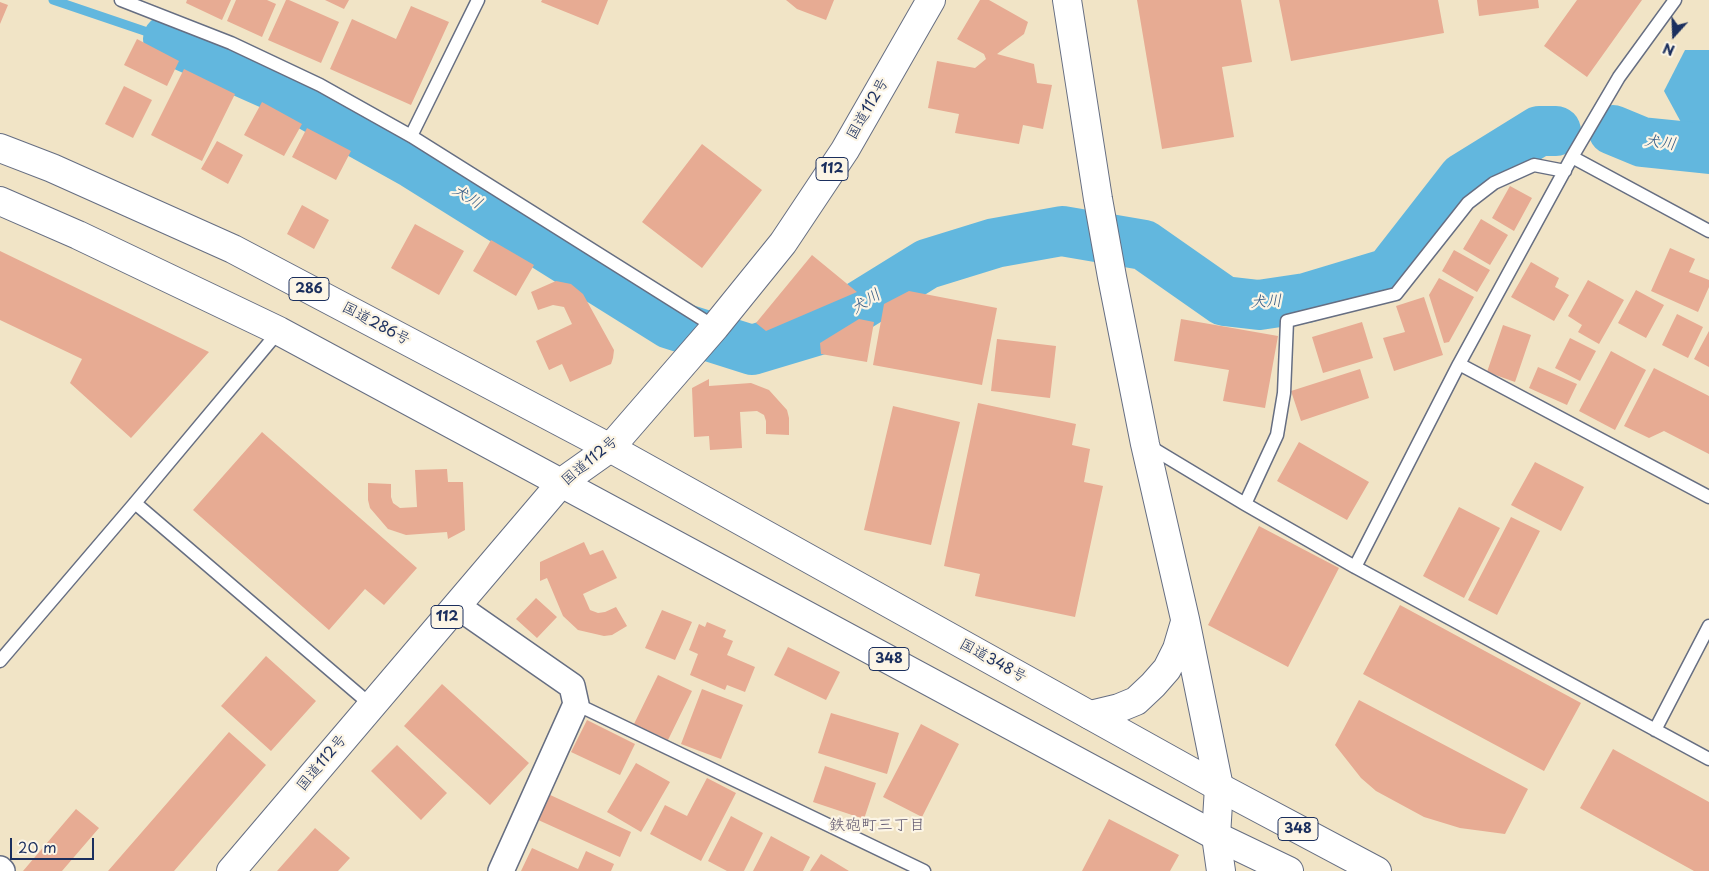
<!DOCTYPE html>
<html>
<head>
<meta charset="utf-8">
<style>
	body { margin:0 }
	#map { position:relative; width:1709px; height:871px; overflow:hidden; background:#f1e4c6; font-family:"Playpen Sans",sans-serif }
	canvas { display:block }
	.north { position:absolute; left:1649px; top:10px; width:50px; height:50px; -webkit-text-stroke:4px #fcf5e5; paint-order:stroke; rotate:200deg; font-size:14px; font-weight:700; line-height:20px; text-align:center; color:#1b2f5e }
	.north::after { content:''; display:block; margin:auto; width:18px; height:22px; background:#1b2f5e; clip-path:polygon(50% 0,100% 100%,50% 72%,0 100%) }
	.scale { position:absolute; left:10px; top:838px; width:84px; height:22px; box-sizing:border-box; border:2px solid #1b2f5e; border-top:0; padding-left:6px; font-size:15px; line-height:18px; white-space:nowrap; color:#1b2f5e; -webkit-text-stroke:4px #fcf5e5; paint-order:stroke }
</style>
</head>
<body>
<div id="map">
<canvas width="1709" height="871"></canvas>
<div class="north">N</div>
<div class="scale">20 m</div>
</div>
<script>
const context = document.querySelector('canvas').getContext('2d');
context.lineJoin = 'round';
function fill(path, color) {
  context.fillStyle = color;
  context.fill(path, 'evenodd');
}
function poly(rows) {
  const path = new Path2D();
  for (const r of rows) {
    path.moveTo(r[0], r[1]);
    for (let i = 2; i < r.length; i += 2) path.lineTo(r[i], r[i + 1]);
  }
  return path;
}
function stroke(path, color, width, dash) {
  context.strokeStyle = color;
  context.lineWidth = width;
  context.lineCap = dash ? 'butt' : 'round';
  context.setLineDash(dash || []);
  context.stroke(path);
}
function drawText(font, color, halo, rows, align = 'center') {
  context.font = font + ' "Playpen Sans","Klee One",sans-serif';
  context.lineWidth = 4.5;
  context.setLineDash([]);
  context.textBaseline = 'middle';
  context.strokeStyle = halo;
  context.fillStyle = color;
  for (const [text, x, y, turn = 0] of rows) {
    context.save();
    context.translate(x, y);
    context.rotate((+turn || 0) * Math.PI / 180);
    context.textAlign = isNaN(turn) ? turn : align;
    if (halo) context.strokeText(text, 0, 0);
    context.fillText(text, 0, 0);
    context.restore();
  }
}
fill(poly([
	[1685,50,1709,50,1709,127,1683,126,1664,91]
]), '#62b7de');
stroke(poly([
	[53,0,168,39]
]), '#62b7de', 9);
stroke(poly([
	[168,39,276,87,414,164,670,324,752,350,822,329,927,264,995,243,1062,231,1144,245,1224,301,1259,305,1306,298,1389,273,1463,178,1539,131,1556,131],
	[1613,130,1642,142,1709,149]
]), '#62b7de', 50);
fill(poly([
	[187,0,231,0,222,20,186,3],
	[236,0,267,0,276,4,262,37,227,21],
	[286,0,289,0,339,22,321,63,268,40],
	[325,0,349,0,344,9],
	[542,0,608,0,598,25,541,2],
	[786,0,834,0,826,20,797,9],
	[980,0,989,0,1028,22,1024,34,997,54,1034,64,1037,83,1052,85,1043,129,1023,125,1019,144,955,133,959,114,928,108,937,61,975,68,986,59,984,54,957,39],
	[1137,0,1241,0,1252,62,1222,67,1234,137,1162,149],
	[1279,0,1438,0,1444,33,1291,61],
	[1477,0,1538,0,1539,8,1479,16],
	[1577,0,1642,0,1587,77,1544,46],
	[0,2,8,5,0,24],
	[411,6,449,22,411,105,330,69,352,19,396,39],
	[137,39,179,61,167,86,124,65],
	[184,69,235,94,202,161,151,135],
	[124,86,152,100,133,138,105,124],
	[262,102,302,124,284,156,244,135],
	[307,128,351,151,336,180,292,157],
	[217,141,243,155,228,184,201,169],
	[702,144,762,190,702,268,642,222],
	[1510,186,1532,198,1514,231,1492,218],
	[302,205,329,220,314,249,287,234],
	[1481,219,1508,235,1490,265,1463,249],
	[415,224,464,251,439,295,391,268],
	[491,240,534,265,516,296,473,271],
	[1670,248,1695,259,1689,272,1709,280,1709,287,1698,312,1651,291],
	[1454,250,1490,270,1477,292,1442,271],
	[0,251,209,352,131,438,70,383,82,359,0,320],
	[812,255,857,292,766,331,756,323],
	[1531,262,1559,278,1555,287,1569,295,1554,321,1511,297],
	[1439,278,1474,297,1449,342,1444,343,1429,295],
	[1588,280,1624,300,1599,344,1578,332,1582,325,1568,316],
	[556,281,571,284,583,294,614,350,613,358,611,364,570,382,562,364,549,370,536,341,572,324,564,307,553,305,538,310,531,292],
	[1636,290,1664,305,1646,338,1618,323],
	[909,291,997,308,982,385,873,365,884,304],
	[1424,297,1443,355,1394,371,1383,338,1405,332,1396,306],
	[1677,314,1703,327,1688,358,1662,345],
	[859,319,874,322,867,362,821,354,820,343],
	[1181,319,1278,336,1265,408,1223,401,1229,370,1174,361],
	[1362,322,1373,358,1323,373,1312,337],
	[1503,325,1531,335,1515,382,1487,372],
	[1709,331,1709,367,1694,359],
	[1570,338,1596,351,1580,381,1555,368],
	[997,339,1056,346,1050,398,991,391],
	[1611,351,1646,370,1615,430,1579,411],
	[1538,367,1577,384,1567,405,1529,388],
	[1654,368,1709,396,1709,454,1664,431,1649,438,1624,426],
	[1360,369,1369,398,1301,421,1291,391],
	[709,379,709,386,751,383,769,390,787,410,789,418,789,435,766,434,766,421,764,415,757,411,740,412,742,448,710,450,709,436,694,437,692,388],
	[978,403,1076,424,1072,445,1090,449,1084,482,1103,486,1075,617,975,596,980,574,944,566],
	[893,406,960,422,931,545,864,530],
	[262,432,417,568,384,605,365,589,329,630,193,510],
	[1299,442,1369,482,1347,520,1277,481],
	[1535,462,1584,487,1561,531,1511,505],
	[447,469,448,482,463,482,465,530,448,539,447,532,406,535,388,529,370,508,368,500,368,483,391,484,391,497,393,503,400,508,417,507,415,470],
	[1459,507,1500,528,1464,598,1423,576],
	[1511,517,1540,531,1497,615,1468,600],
	[1259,526,1339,568,1288,667,1208,625],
	[584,542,590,555,603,550,617,578,583,594,590,610,598,613,605,612,616,607,627,626,612,635,604,636,578,630,563,616,547,578,540,581,540,562],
	[536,598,557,617,537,638,516,619],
	[1400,605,1581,703,1544,771,1363,674],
	[662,610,692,622,675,660,645,648],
	[707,622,726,630,723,637,733,641,727,655,755,667,745,692,727,685,725,690,690,675,698,654,689,650,699,624,705,627],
	[788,647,840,672,826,700,774,675],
	[266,656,316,701,271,751,221,706],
	[658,675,692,691,668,740,634,724],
	[442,684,529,763,490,805,404,726],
	[702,689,743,705,721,759,681,744],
	[1359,700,1528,789,1505,834,1460,828,1424,817,1376,791,1361,778,1335,745],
	[831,713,899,733,887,774,818,753],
	[587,720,635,744,620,775,571,752],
	[921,724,959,744,922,817,883,797],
	[229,732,266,765,174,871,108,871],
	[397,745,447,793,421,820,371,771],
	[1613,749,1709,802,1709,871,1694,871,1580,808],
	[636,763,670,782,641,832,607,812],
	[825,766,876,783,864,819,813,802],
	[707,778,736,793,701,861,650,834,665,805,687,816],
	[548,794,631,832,620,857,536,819],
	[76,809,99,828,62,871,23,871],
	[731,816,763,833,744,871,727,871,708,861],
	[1109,819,1179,855,1170,871,1082,871],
	[315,828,350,858,338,871,277,871],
	[771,836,810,857,803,871,753,871],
	[532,848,578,869,586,851,614,864,611,871,521,871],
	[821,854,849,871,810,871]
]), '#e7ab93');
const service = poly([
	[121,0,231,43,320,85,411,136,715,327],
	[411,136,478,0],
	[1572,157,1709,231],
	[1459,364,1709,497],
	[1147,445,1245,504,1355,567,1709,759],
	[135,503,371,705],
	[1245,504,1277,435,1284,393,1287,321,1396,294,1468,203,1494,183,1534,165,1565,171],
	[1355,567,1459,364,1572,157,1619,77,1675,0],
	[0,661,135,503,279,331],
	[576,704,924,871],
	[1655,730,1709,626]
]);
const minor = poly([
	[457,606,572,686,576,704,501,871],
	[0,869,2,871]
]);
const tertiary = poly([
	[1067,0,1098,199,1112,277,1145,444,1185,619,1219,787,1216,836,1221,871],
	[1090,715,1119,708,1136,701,1153,685,1167,669,1177,649,1185,622]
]);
const trunk = poly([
	[0,148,52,168,233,249,610,448,1219,787,1377,871],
	[0,201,78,235,279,331,1216,836,1289,871],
	[231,871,562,482,610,448,715,327,783,243,845,150,931,0]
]);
stroke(service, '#666e82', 15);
stroke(minor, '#666e82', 28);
stroke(tertiary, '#666e82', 30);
stroke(trunk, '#666e82', 30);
stroke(service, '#fff', 12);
stroke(minor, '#fff', 25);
stroke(tertiary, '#fff', 28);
stroke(trunk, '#fff', 28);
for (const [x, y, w] of [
	[832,169,32],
	[309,289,40],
	[447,617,32],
	[889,659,40],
	[1298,829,40]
]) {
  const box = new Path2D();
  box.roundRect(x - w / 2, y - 11.5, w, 23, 4);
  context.fillStyle = '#fcf5e5';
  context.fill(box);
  stroke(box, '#1b2f5e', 1);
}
drawText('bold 14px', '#1b2f5e', null, [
	["112",832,169],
	["286",309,289],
	["112",447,617],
	["348",889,659],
	["348",1298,829]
]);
drawText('15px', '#1b2f5e', '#fcf5e5', [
	["国道112号",868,109,-60],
	["国道286号",376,324,28],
	["国道112号",590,461,-40],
	["国道348号",993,661,29],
	["国道112号",322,763,-50]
]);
drawText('italic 16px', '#305884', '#fcf5e5', [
	["犬川",1660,143,8],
	["犬川",467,197,32],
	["犬川",866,302,-32],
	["犬川",1266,302,-3]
]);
drawText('16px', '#625a71', '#fcf5e5', [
	["鉄砲町三丁目",877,826]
]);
</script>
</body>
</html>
